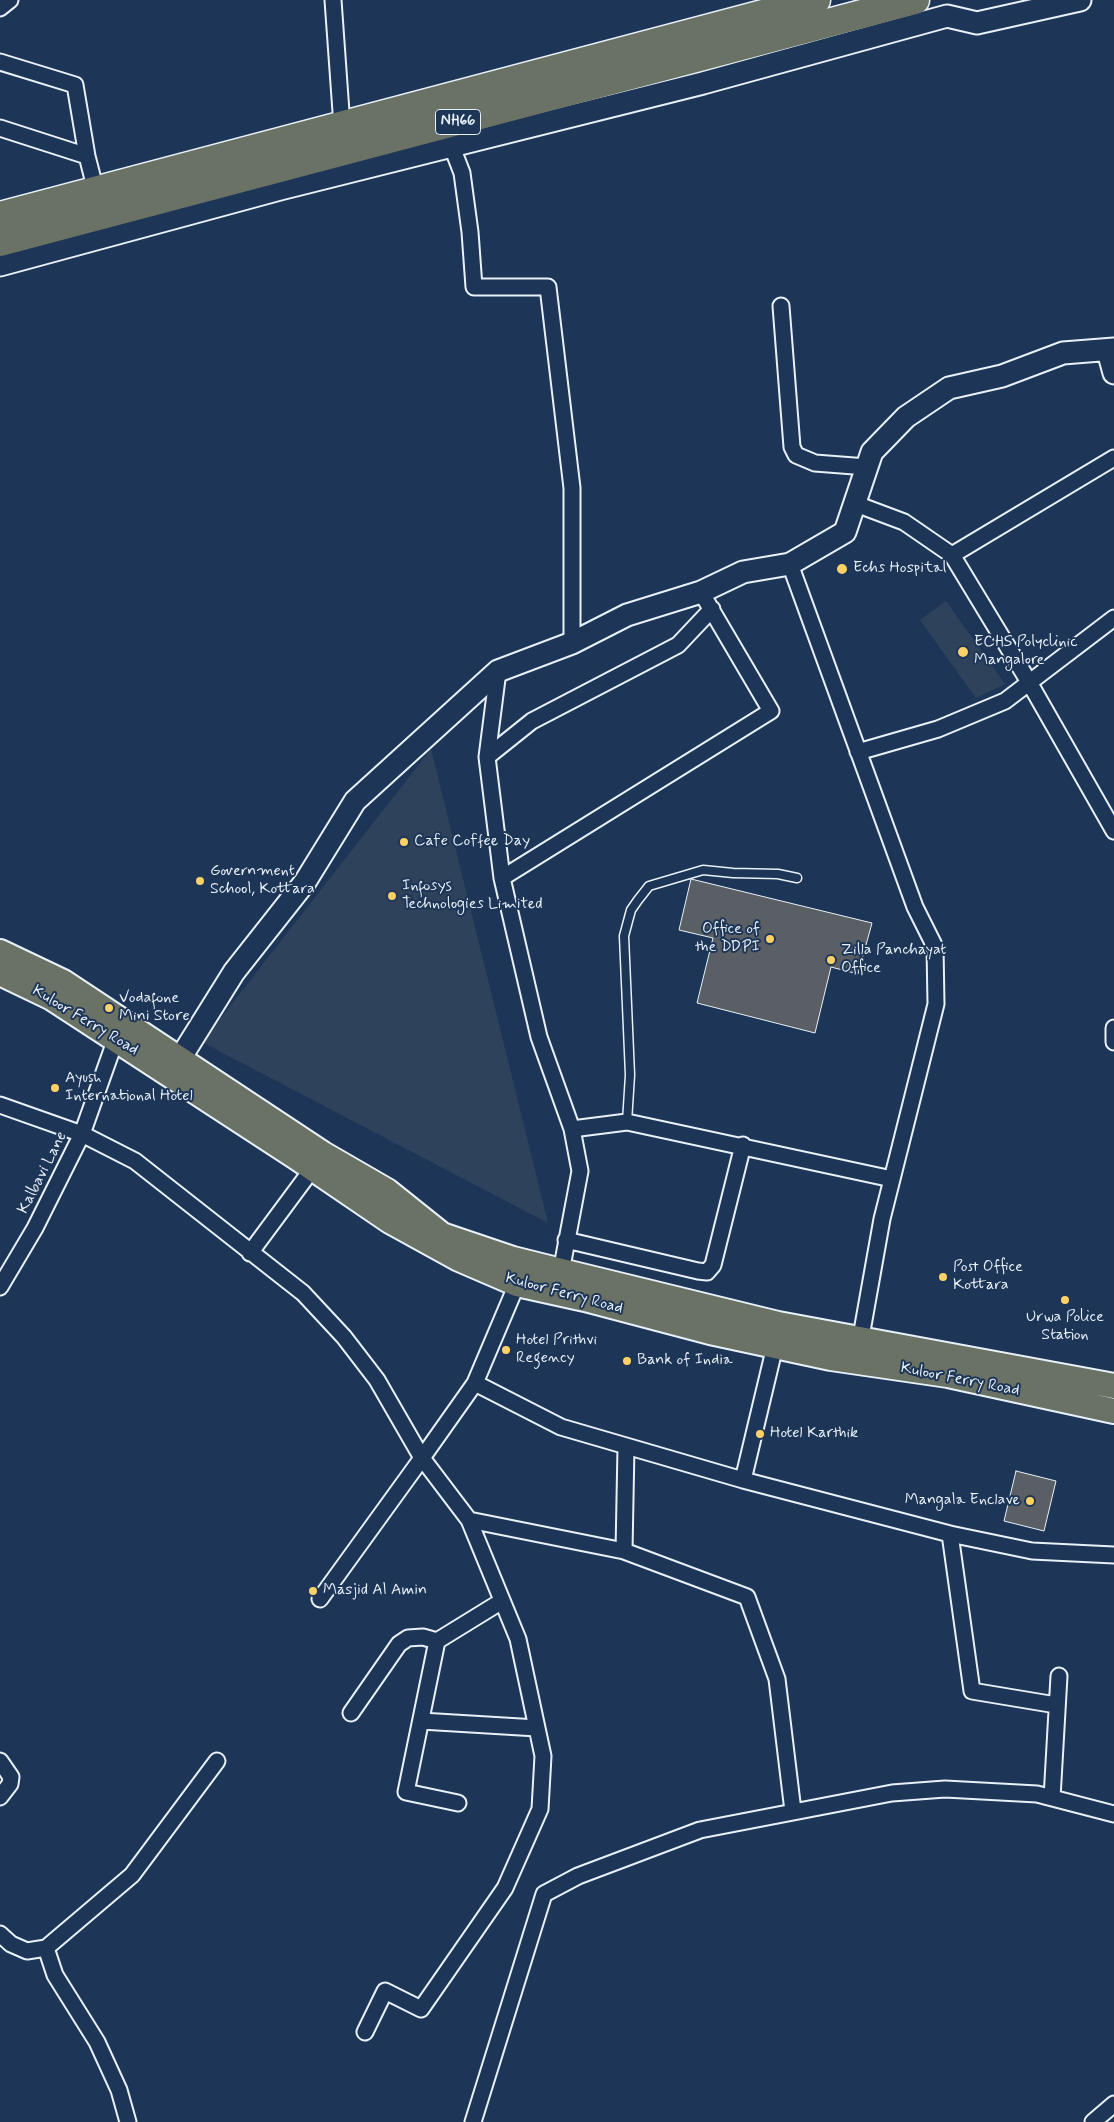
<!DOCTYPE html>
<html>
<head>
<meta charset="utf-8">
<style>
	body { margin:0 }
	canvas { display:block; background:#1d3557 }
</style>
</head>
<body>
<canvas width="1114" height="2122"></canvas>
<script>
const context = document.querySelector('canvas').getContext('2d');
context.lineJoin = 'round';
function fill(path, color) {
  context.fillStyle = color;
  context.fill(path, 'evenodd');
}
function poly(rows) {
  const path = new Path2D();
  for (const r of rows) {
    path.moveTo(r[0], r[1]);
    for (let i = 2; i < r.length; i += 2) path.lineTo(r[i], r[i + 1]);
  }
  return path;
}
function stroke(path, color, width, dash) {
  context.strokeStyle = color;
  context.lineWidth = width;
  context.lineCap = dash ? 'butt' : 'round';
  context.setLineDash(dash || []);
  context.stroke(path);
}
function drawText(font, color, halo, rows, align = 'center') {
  context.font = font + ' Mynerve,sans-serif';
  context.lineWidth = 4;
  context.setLineDash([]);
  context.textBaseline = 'middle';
  context.strokeStyle = halo;
  context.fillStyle = color;
  for (const [text, x, y, turn = 0] of rows) {
    context.save();
    context.translate(x, y);
    context.rotate((+turn || 0) * Math.PI / 180);
    context.textAlign = isNaN(turn) ? turn : align;
    if (halo) context.strokeText(text, 0, 0);
    context.fillText(text, 0, 0);
    context.restore();
  }
}
fill(poly([
	[946,601,1005,684,976,698,920,620],
	[431,749,548,1223,202,1042]
]), '#2f425b');
const building = poly([
	[691,879,872,923,858,974,831,967,815,1033,697,1003,713,938,679,930,691,879],
	[1016,1471,1056,1481,1044,1531,1004,1521,1016,1471]
]);
fill(building, '#595f65');
stroke(building, '#e8f1f8', 1);
const lane = poly([
	[627,1122,630,1075,624,936,631,910,638,900,649,886,703,870,733,873,778,874,797,878]
]);
const street = poly([
	[333,0,342,126],
	[0,8,10,0],
	[0,62,75,85,87,156,96,191],
	[0,128,87,156],
	[452,147,462,173,470,232,474,287,548,287,572,488,572,643],
	[781,306,792,447,796,455,815,463,867,467],
	[856,504,904,522,952,555,1029,682,1114,831],
	[952,555,1114,458],
	[790,564,915,907,935,947,936,1004,882,1219,859,1348],
	[498,671,487,757,502,878,539,1037,572,1129,580,1171,561,1272],
	[858,752,938,729,1005,701,1114,618],
	[487,757,532,721,678,645,712,609],
	[502,878,771,711,701,592],
	[1114,1028,1114,1042],
	[0,1105,82,1134,135,1161,303,1293,344,1337,377,1380,422,1458,320,1599],
	[572,1129,627,1122,892,1179],
	[566,1240,698,1271,707,1272,713,1265,743,1145],
	[250,1253,313,1168],
	[517,1284,475,1383,422,1458,469,1520,624,1551,626,1447],
	[0,1287,35,1228,82,1134,118,1033],
	[475,1383,561,1427,743,1480,775,1346],
	[743,1480,950,1534,972,1691,1056,1705],
	[950,1534,1032,1551,1114,1555],
	[624,1551,747,1597,777,1679,793,1811],
	[437,1641,406,1792,458,1803],
	[351,1713,399,1644,408,1638,423,1637,437,1641,502,1601],
	[421,1721,537,1728],
	[0,1761,11,1777,10,1784,0,1797],
	[1052,1798,1059,1676],
	[0,1934,11,1944,27,1951,46,1948,132,1875,217,1761],
	[46,1948,55,1975,97,2042,119,2090,128,2122],
	[365,2032,385,1991,421,2009,505,1888,540,1809,543,1756,518,1639,469,1520],
	[473,2122,544,1894,578,1876,700,1830,892,1793,945,1789,1037,1794,1114,1814],
	[1093,2122,1114,2104]
]);
const secondary = poly([
	[0,265,280,189,703,83,947,16,977,23,1080,0],
	[1108,351,1114,373],
	[171,1073,234,972,305,882,355,801,498,671,572,643,627,615,701,592,743,572,790,564,845,532,872,452,906,417,949,388,1002,376,1063,353,1114,349]
]);
const primary = poly([
	[0,952,63,982,323,1154,387,1191,442,1235,513,1259,557,1270,778,1324,1114,1386],
	[0,973,52,998,296,1157,390,1221,459,1259,517,1284,585,1299,710,1332,831,1358,948,1375,1114,1411]
]);
const highway = poly([
	[0,216,816,0],
	[0,242,915,0]
]);
stroke(lane, '#e8f1f8', 11);
stroke(street, '#e8f1f8', 19);
stroke(secondary, '#e8f1f8', 25);
stroke(primary, '#e8f1f8', 28);
stroke(highway, '#e8f1f8', 31);
stroke(lane, '#1d3557', 8);
stroke(street, '#1d3557', 15);
stroke(secondary, '#1d3557', 21);
stroke(primary, '#6a7165', 24);
stroke(highway, '#6a7165', 28);
for (const [x, y, r, color] of [
	[842,569,6,"#ffd166"],
	[963,652,6,"#ffd166"],
	[404,842,5,"#ffd166"],
	[200,881,5,"#ffd166"],
	[392,896,5,"#ffd166"],
	[770,939,5,"#ffd166"],
	[831,960,5,"#ffd166"],
	[109,1008,5,"#ffd166"],
	[55,1088,5,"#ffd166"],
	[943,1277,5,"#ffd166"],
	[1065,1300,5,"#ffd166"],
	[506,1350,5,"#ffd166"],
	[627,1361,5,"#ffd166"],
	[760,1434,5,"#ffd166"],
	[1030,1501,5,"#ffd166"],
	[313,1591,5,"#ffd166"]
]) {
  const dot = new Path2D();
  dot.arc(x, y, r, 0, 2 * Math.PI);
  context.fillStyle = color;
  context.fill(dot);
  stroke(dot, '#1d3557', 2);
}
for (const [x, y, w] of [
	[458,122,45]
]) {
  const box = new Path2D();
  box.roundRect(x - w / 2, y - 12.5, w, 25, 4);
  context.fillStyle = '#1d3557';
  context.fill(box);
  stroke(box, '#e8f1f8', 1);
}
drawText('bold 15px', '#e8f1f8', null, [
	["NH66",458,122]
]);
drawText('16px', '#e8f1f8', '#1d3557', [
	["Echs Hospital",853,569],
	["ECHS Polyclinic",974,643],
	["Mangalore",974,661],
	["Cafe Coffee Day",414,842],
	["Government",210,872],
	["School, Kottara",210,890],
	["Infosys",402,887],
	["Technologies Limited",402,905],
	["Office of",760,930,"right"],
	["the DDPI",760,948,"right"],
	["Zilla Panchayat",841,951],
	["Office",841,969],
	["Vodafone",119,999],
	["Mini Store",119,1017],
	["Ayush",65,1079],
	["International Hotel",65,1097],
	["Post Office",953,1268],
	["Kottara",953,1286],
	["Urwa Police",1065,1318,"center"],
	["Station",1065,1336,"center"],
	["Hotel Prithvi",516,1341],
	["Regency",516,1359],
	["Bank of India",637,1361],
	["Hotel Karthik",770,1434],
	["Mangala Enclave",1020,1501,"right"],
	["Masjid Al Amin",323,1591]
], 'left');
drawText('16px', '#e8f1f8', '#1d3557', [
	["Kuloor Ferry Road",85,1021,31],
	["Kalbavi Lane",43,1173,-63],
	["Kuloor Ferry Road",564,1294,15],
	["Kuloor Ferry Road",960,1380,11]
]);
</script>
</body>
</html>
